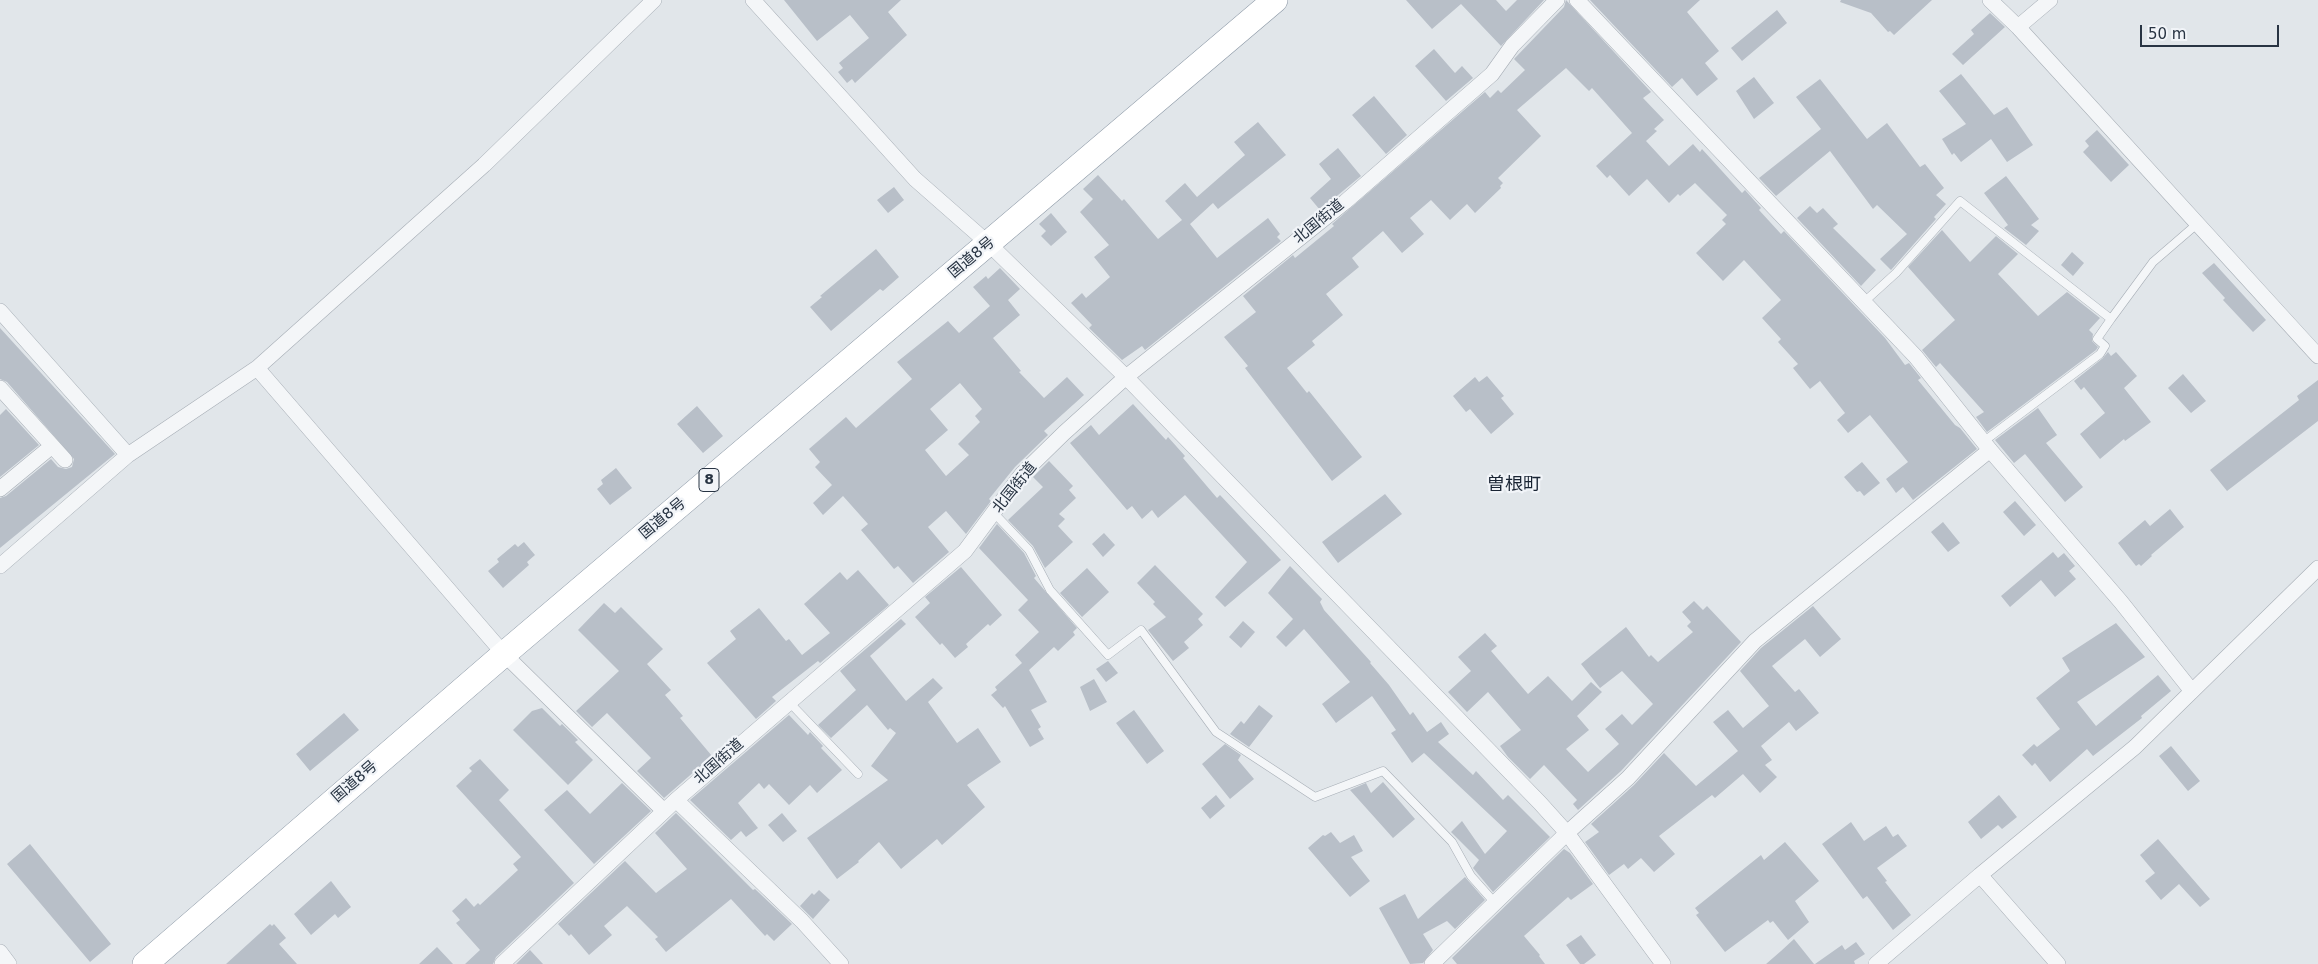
<!DOCTYPE html>
<html>
<head>
<meta charset="utf-8">
<style>
	body { margin:0 }
	#map { position:relative; width:2318px; height:964px; overflow:hidden; background:#e1e6ea; font-family:"DejaVu Sans",sans-serif }
	canvas { display:block }
	.scale { position:absolute; left:2140px; top:25px; width:139px; height:22px; box-sizing:border-box; border:2px solid #283443; border-top:0; padding-left:6px; font-size:15px; line-height:18px; white-space:nowrap; color:#283443; -webkit-text-stroke:4px #f1f4f8; paint-order:stroke }
</style>
</head>
<body>
<div id="map">
<canvas width="2318" height="964"></canvas>
<div class="scale">50 m</div>
</div>
<script>
const context = document.querySelector('canvas').getContext('2d');
context.lineJoin = 'round';
function fill(path, color) {
  context.fillStyle = color;
  context.fill(path, 'evenodd');
}
function poly(rows) {
  const path = new Path2D();
  for (const r of rows) {
    path.moveTo(r[0], r[1]);
    for (let i = 2; i < r.length; i += 2) path.lineTo(r[i], r[i + 1]);
  }
  return path;
}
function stroke(path, color, width, dash) {
  context.strokeStyle = color;
  context.lineWidth = width;
  context.lineCap = dash ? 'butt' : 'round';
  context.setLineDash(dash || []);
  context.stroke(path);
}
function drawText(font, color, halo, rows, align = 'center') {
  context.font = font + ' "DejaVu Sans","Noto Sans JP",sans-serif';
  context.lineWidth = 4.5;
  context.setLineDash([]);
  context.textBaseline = 'middle';
  context.strokeStyle = halo;
  context.fillStyle = color;
  for (const [text, x, y, turn = 0] of rows) {
    context.save();
    context.translate(x, y);
    context.rotate((+turn || 0) * Math.PI / 180);
    context.textAlign = isNaN(turn) ? turn : align;
    if (halo) context.strokeText(text, 0, 0);
    context.fillText(text, 0, 0);
    context.restore();
  }
}
fill(poly([
	[784,0,901,0,888,12,907,35,855,83,852,79,847,83,838,72,843,68,839,63,869,38,850,15,817,41],
	[1406,0,1496,0,1506,11,1517,0,1544,0,1501,46,1461,4,1432,29],
	[1566,0,1651,92,1643,98,1664,120,1654,129,1657,131,1646,141,1669,166,1693,144,1700,152,1702,149,1742,193,1745,190,1761,208,1759,210,1781,234,1784,231,1885,338,1905,365,1909,363,1921,378,1918,380,1955,425,1960,428,1977,449,1913,500,1903,487,1896,493,1886,479,1908,462,1870,415,1848,433,1837,420,1845,413,1820,381,1810,389,1793,368,1798,364,1778,342,1781,339,1762,318,1781,300,1744,260,1723,281,1696,253,1726,224,1722,220,1727,215,1695,183,1680,196,1678,194,1669,203,1647,179,1629,196,1610,175,1607,178,1596,166,1632,133,1592,88,1589,91,1566,68,1517,110,1541,136,1498,178,1503,183,1500,186,1501,188,1475,213,1467,204,1450,220,1431,200,1410,218,1424,234,1402,253,1383,231,1352,258,1359,267,1326,294,1343,315,1312,341,1315,345,1287,368,1307,393,1309,391,1362,457,1332,481,1245,368,1248,366,1224,337,1256,312,1243,296,1293,255,1295,258,1334,226,1332,224,1485,92,1490,98,1498,90,1501,93,1525,70,1514,59,1564,7],
	[1590,0,1700,0,1687,12,1719,51,1705,63,1718,79,1697,96,1682,78,1672,87],
	[1841,0,1932,0,1894,35,1890,31,1888,32,1871,13,1840,2],
	[1777,10,1787,23,1742,61,1731,48],
	[1990,13,2005,27,1963,65,1952,54,1974,34,1971,30],
	[1434,49,1455,73,1462,66,1473,78,1446,101,1415,66],
	[1961,74,1994,115,2007,107,2033,145,2007,162,1991,139,1961,162,1954,153,1952,155,1942,139,1966,124,1939,91],
	[1754,77,1774,103,1754,119,1736,91],
	[1820,79,1867,139,1887,123,1920,167,1925,164,1944,188,1936,195,1946,204,1934,217,1936,219,1891,270,1880,259,1907,234,1877,205,1873,209,1830,151,1776,196,1759,178,1821,129,1796,97],
	[1374,96,1407,135,1386,154,1352,115],
	[1258,122,1286,155,1218,209,1213,203,1190,224,1217,258,1268,218,1280,234,1277,237,1281,241,1145,350,1142,346,1122,360,1089,328,1092,325,1071,303,1082,293,1086,298,1110,277,1094,257,1109,245,1080,212,1093,199,1083,189,1098,175,1122,201,1124,199,1158,239,1182,220,1165,201,1185,183,1197,197,1245,155,1234,142],
	[2097,130,2129,165,2111,182,2083,152,2089,146,2085,141],
	[1338,148,1361,176,1320,210,1310,198,1331,179,1319,164],
	[2006,176,2039,219,2031,225,2039,231,2026,245,2004,228,2008,225,1984,193],
	[894,187,904,200,888,213,877,200],
	[1810,206,1817,213,1823,208,1838,224,1833,228,1876,270,1861,286,1797,218],
	[1051,213,1067,232,1051,246,1041,236,1046,231,1039,224],
	[1942,230,1970,262,1996,236,2018,254,1998,274,2038,316,2067,292,2100,318,2089,330,2093,334,2092,341,2098,347,2096,350,1987,432,1976,417,1984,412,1940,363,1936,367,1922,350,1955,320,1908,267],
	[876,249,899,277,883,291,880,289,831,331,810,307,822,297,820,296],
	[2072,252,2084,263,2073,276,2061,265],
	[2214,263,2266,320,2253,332,2223,300,2225,298,2202,273],
	[1000,268,1020,289,1008,300,1020,315,993,338,1021,371,1019,372,1044,398,1067,377,1084,395,1044,431,1048,435,1015,467,989,499,991,501,966,534,946,511,928,527,949,552,913,583,898,566,894,569,861,530,868,524,843,496,823,515,813,503,832,485,815,467,820,462,809,449,846,417,856,428,912,379,897,362,948,321,959,333,990,306,973,287,986,276,988,279],
	[960,383,982,409,975,416,980,422,958,444,969,455,946,476,925,450,948,430,930,409],
	[0,328,115,454,0,548,0,498,6,496,51,459,58,467,66,469,72,467,74,459,7,382,0,379],
	[2108,352,2111,356,2116,352,2137,376,2124,388,2151,422,2125,441,2124,439,2100,459,2080,434,2105,413,2084,387,2081,390,2074,381,2103,358],
	[2183,374,2206,401,2191,413,2168,388],
	[1487,376,1504,396,1501,398,1514,414,1491,434,1470,409,1466,412,1453,396,1475,377,1479,382],
	[2318,380,2318,421,2227,491,2210,470,2299,400,2297,396],
	[1133,404,1166,440,1168,437,1185,456,1183,458,1217,498,1220,495,1281,560,1225,607,1215,597,1247,562,1185,495,1158,518,1152,510,1142,519,1132,506,1127,510,1070,443,1091,425,1099,435],
	[697,406,723,436,703,453,677,424],
	[2038,408,2057,435,2046,443,2083,487,2065,502,2025,454,2014,463,1995,440],
	[6,409,39,445,0,477,0,415],
	[1049,461,1073,486,1069,490,1076,498,1059,514,1065,519,1058,526,1073,542,1045,568,1033,546,1008,520,1043,487,1033,477],
	[1862,462,1880,483,1864,496,1860,491,1857,492,1844,477],
	[616,468,632,488,610,505,597,489,603,484,601,480],
	[1385,494,1402,514,1338,563,1322,542],
	[2015,501,2036,525,2024,536,2003,512],
	[2170,509,2184,527,2151,555,2152,556,2141,566,2139,564,2136,566,2118,543,2145,520,2150,526],
	[1943,522,1960,543,1948,552,1931,532],
	[997,524,1024,553,1036,576,1034,578,1077,628,1073,632,1075,635,1058,651,1054,647,1029,670,1047,702,1031,710,1041,727,1038,729,1044,739,1030,747,1005,706,1003,708,991,695,997,690,995,687,1022,663,1015,655,1039,632,1018,610,1028,600,979,548],
	[1104,533,1115,545,1103,557,1092,544],
	[524,542,535,555,527,562,529,565,503,588,488,571,499,562,497,559,515,544,518,547],
	[2053,552,2058,558,2064,553,2075,566,2069,571,2076,579,2055,597,2041,580,2010,607,2001,596],
	[1155,565,1203,614,1198,619,1203,625,1184,642,1189,648,1173,661,1148,630,1166,617,1153,604,1155,602,1137,583],
	[1290,566,1322,599,1320,602,1324,610,1371,662,1370,663,1389,685,1410,715,1413,712,1427,732,1441,722,1449,734,1438,742,1473,775,1476,771,1503,800,1508,795,1550,837,1493,892,1473,868,1479,860,1451,832,1462,821,1485,854,1507,831,1424,753,1412,763,1391,733,1396,730,1372,696,1336,723,1322,704,1350,682,1304,629,1286,647,1276,637,1293,619,1268,593],
	[961,567,1002,615,990,626,988,624,966,644,968,647,955,658,942,643,940,645,915,617,930,603,925,597],
	[1087,568,1109,592,1082,617,1060,593],
	[858,570,889,605,820,663,818,661,772,697,776,701,756,719,707,663,736,639,730,631,759,608,786,641,789,639,802,655,830,633,804,604,840,572,847,580],
	[1694,601,1703,610,1707,606,1741,642,1621,771,1578,810,1573,804,1577,800,1544,765,1530,779,1508,757,1500,746,1521,730,1488,692,1467,712,1448,692,1471,671,1458,657,1485,633,1497,646,1491,651,1528,694,1548,676,1572,701,1591,682,1602,692,1577,716,1589,730,1566,749,1588,772,1619,744,1605,729,1622,714,1632,725,1653,704,1622,671,1600,688,1581,664,1626,627,1649,657,1651,655,1658,662,1693,632,1687,626,1691,622,1682,612],
	[604,603,615,613,621,607,663,649,647,664,671,690,665,695,683,716,680,718,712,756,664,798,637,771,651,758,607,713,592,727,576,711,619,671,578,630],
	[1813,606,1841,639,1820,657,1805,639,1772,666,1795,692,1799,689,1819,713,1796,731,1789,722,1761,746,1772,760,1765,765,1777,777,1760,793,1743,774,1715,798,1712,795,1659,836,1675,854,1654,872,1641,858,1628,869,1624,864,1609,875,1585,842,1599,832,1591,824,1634,785,1664,753,1696,786,1738,751,1713,722,1728,710,1743,728,1769,706,1740,671,1761,648],
	[901,619,906,624,870,656,906,701,933,678,943,688,928,702,957,743,978,728,1001,762,967,785,985,807,942,845,937,839,901,869,879,842,858,861,859,862,837,879,807,838,888,780,871,766,896,733,890,728,888,730,867,705,831,738,818,725,856,690,840,671],
	[1243,621,1255,632,1241,648,1229,637],
	[2116,623,2145,657,2077,702,2096,726,2158,675,2171,691,2141,716,2142,718,2093,756,2087,749,2050,782,2035,763,2032,766,2022,755,2034,744,2037,747,2060,729,2036,698,2070,671,2062,658],
	[1108,661,1118,673,1106,682,1096,669],
	[1094,679,1107,702,1090,711,1080,687],
	[1259,705,1273,716,1249,747,1230,734,1241,721,1244,724],
	[542,708,560,726,562,724,578,740,575,742,593,760,568,785,513,730,532,711],
	[1134,710,1164,751,1147,764,1116,723],
	[344,713,359,730,310,771,296,754],
	[789,715,808,735,810,732,823,746,821,748,842,770,817,793,810,785,789,805,769,784,764,789,759,783,738,803,758,828,746,837,741,831,731,840,690,800],
	[1225,744,1241,755,1238,760,1254,779,1230,799,1202,764],
	[2171,746,2200,781,2188,791,2159,756],
	[480,759,509,790,499,800,574,883,496,957,493,964,465,964,480,950,456,923,460,920,452,911,466,898,474,907,478,903,480,905,518,870,513,864,521,857,456,786,472,771,469,768],
	[1383,782,1415,819,1393,838,1350,790,1366,783,1371,793],
	[622,783,651,811,594,864,544,810,567,790,590,814],
	[1216,795,1225,806,1210,819,1201,808],
	[1999,795,2017,817,2002,829,1998,825,1981,839,1968,822],
	[676,813,753,890,755,889,792,924,774,941,767,934,765,936,731,899,666,952,655,939,658,937,627,906,604,926,612,935,589,955,571,934,569,936,558,924,625,861,656,893,687,869,655,833],
	[782,813,797,831,783,842,768,825],
	[1851,822,1864,841,1886,826,1893,837,1898,834,1907,846,1877,868,1887,881,1885,882,1911,915,1893,930,1867,896,1863,899,1822,844],
	[1331,832,1340,843,1354,835,1363,851,1351,857,1370,881,1350,897,1308,848,1323,835,1325,836],
	[2158,839,2210,899,2200,907,2179,884,2161,900,2145,881,2155,873,2140,855],
	[1785,842,1819,881,1795,901,1809,922,1788,940,1773,921,1770,923,1768,920,1725,952,1696,915,1699,913,1695,908,1761,855,1764,860],
	[30,844,111,944,90,962,7,864],
	[1564,849,1570,853,1593,884,1571,900,1568,897,1524,936,1540,955,1539,956,1545,964,1457,964,1452,958],
	[1465,877,1485,900,1455,929,1447,921,1423,934,1433,950,1423,963,1410,964,1379,908,1405,894,1418,919],
	[331,881,351,907,338,918,335,914,311,935,294,914],
	[819,890,830,900,813,919,800,906,812,893,814,895],
	[270,924,272,926,274,924,286,938,279,944,297,964,226,964],
	[1581,935,1596,955,1584,964,1580,964,1566,945],
	[1794,939,1814,964,1766,964,1781,951],
	[1856,942,1865,954,1854,961,1855,964,1815,964,1842,945,1845,950],
	[437,947,453,964,419,964],
	[530,950,543,964,516,964]
]), '#b8bfc8');
const service = poly([
	[1864,302,1896,273,1960,201,2111,319,2153,262,2197,224],
	[1983,442,2100,354,2105,346,2097,339,2111,319],
	[994,513,1029,550,1050,590,1108,655,1141,630,1216,732,1315,797,1383,771,1452,842,1471,876,1495,903],
	[789,702,858,774]
]);
const minor = poly([
	[753,0,915,179,989,244,1126,377,1540,803,1567,833,1663,964],
	[1577,0,1916,357,1990,450,2121,602,2191,690],
	[1990,0,2018,27,2318,356],
	[2018,27,2050,0],
	[0,311,128,455],
	[257,368,504,654,664,811],
	[0,388,65,460],
	[0,489,52,446],
	[0,566,128,455,257,368,484,165,654,0],
	[676,800,802,921,841,964],
	[0,952,9,964],
	[502,964,676,800,965,551,1022,474,1064,433,1126,377,1345,202,1492,74,1512,46,1557,0],
	[1432,964,1567,833,1628,778,1755,641,1990,450],
	[1876,964,1980,875],
	[2058,964,1980,875,2135,747,2318,568]
]);
const trunk = poly([
	[145,964,504,654,1275,0]
]);
stroke(service, '#a6adb5', 9);
stroke(minor, '#a6adb5', 16);
stroke(trunk, '#8794a2', 26);
stroke(service, '#f4f6f8', 8);
stroke(minor, '#f4f6f8', 15);
stroke(trunk, '#fff', 25);
for (const [x, y, w] of [
	[709,480,20]
]) {
  const box = new Path2D();
  box.roundRect(x - w / 2, y - 11.5, w, 23, 4);
  context.fillStyle = '#f1f4f8';
  context.fill(box);
  stroke(box, '#283443', 1);
}
drawText('bold 14px', '#283443', null, [
	["8",709,480]
]);
drawText('15px', '#283443', '#f1f4f8', [
	["北国街道",1319,222,-39],
	["国道8号",972,258,-40],
	["北国街道",1015,488,-51],
	["国道8号",663,519,-40],
	["北国街道",719,762,-41],
	["国道8号",355,782,-41]
]);
drawText('18px', '#1a2534', '#f1f4f8', [
	["曽根町",1514,485]
]);
</script>
</body>
</html>
